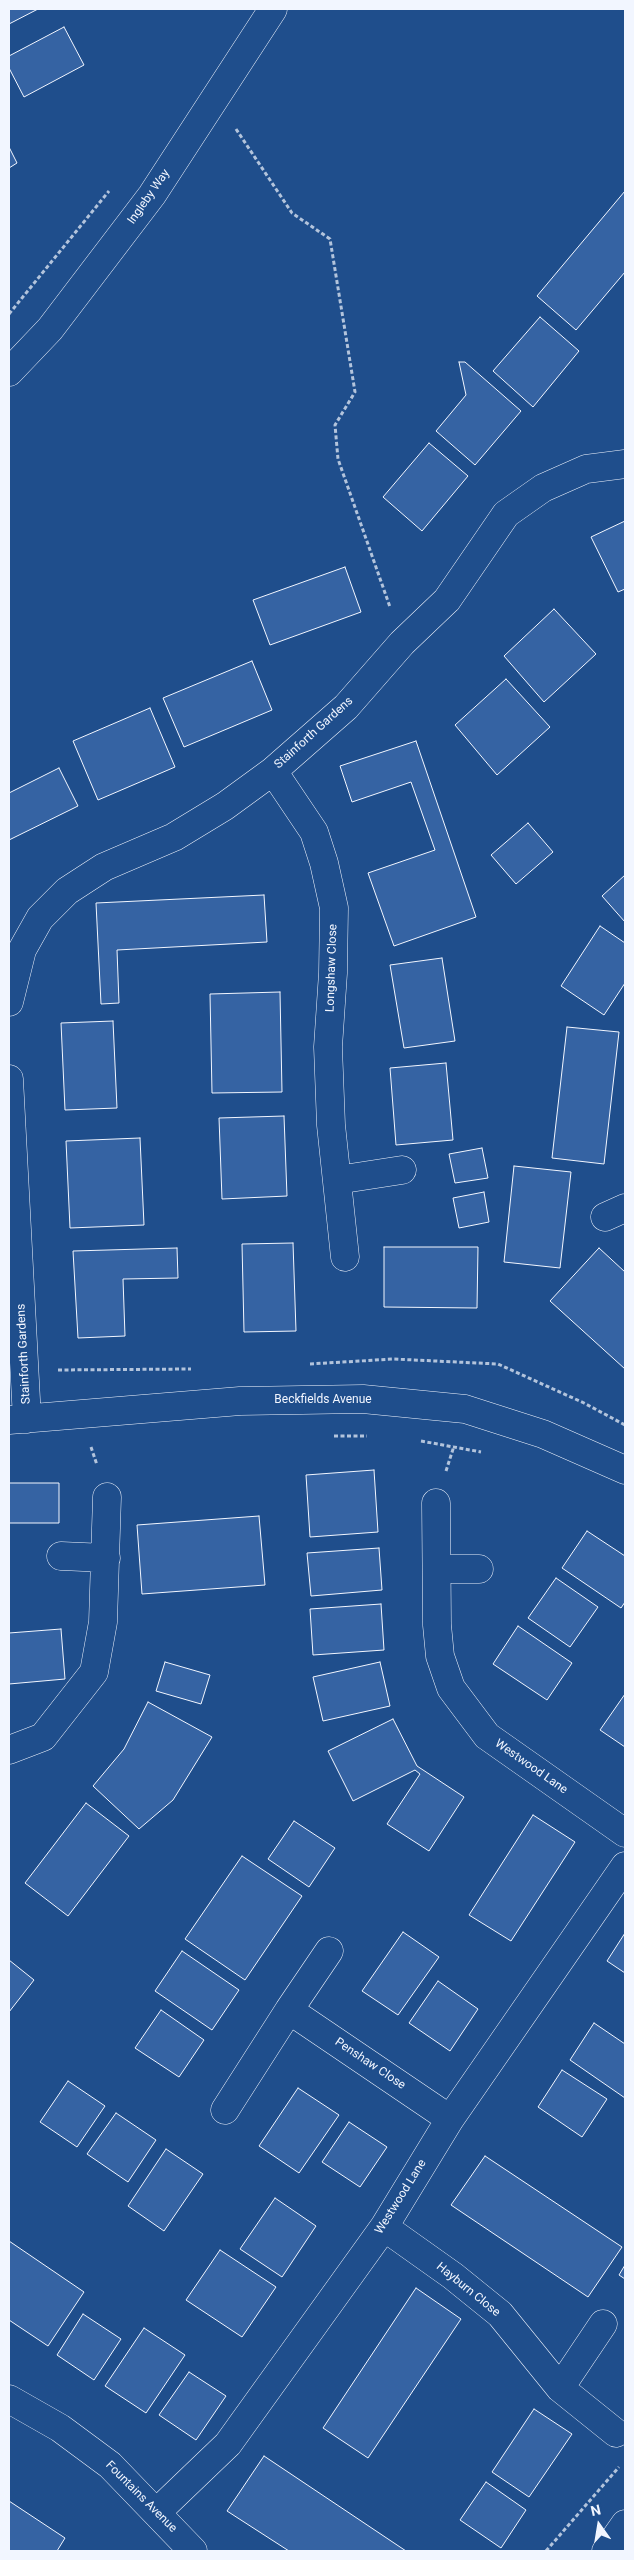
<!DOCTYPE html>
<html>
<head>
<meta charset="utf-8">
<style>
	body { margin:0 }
	#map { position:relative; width:634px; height:2560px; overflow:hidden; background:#1f4e8c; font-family:Roboto,sans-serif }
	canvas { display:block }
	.frame { position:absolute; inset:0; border:10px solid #f2f6ff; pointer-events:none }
	.north { position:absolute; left:574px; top:2500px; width:50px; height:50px; -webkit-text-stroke:4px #1f4e8c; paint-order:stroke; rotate:347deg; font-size:14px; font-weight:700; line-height:20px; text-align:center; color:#f2f6ff }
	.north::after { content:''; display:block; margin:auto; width:18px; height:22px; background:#f2f6ff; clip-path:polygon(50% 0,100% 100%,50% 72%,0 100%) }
</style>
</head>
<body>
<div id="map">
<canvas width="634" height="2560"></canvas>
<div class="frame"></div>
<div class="north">N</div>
</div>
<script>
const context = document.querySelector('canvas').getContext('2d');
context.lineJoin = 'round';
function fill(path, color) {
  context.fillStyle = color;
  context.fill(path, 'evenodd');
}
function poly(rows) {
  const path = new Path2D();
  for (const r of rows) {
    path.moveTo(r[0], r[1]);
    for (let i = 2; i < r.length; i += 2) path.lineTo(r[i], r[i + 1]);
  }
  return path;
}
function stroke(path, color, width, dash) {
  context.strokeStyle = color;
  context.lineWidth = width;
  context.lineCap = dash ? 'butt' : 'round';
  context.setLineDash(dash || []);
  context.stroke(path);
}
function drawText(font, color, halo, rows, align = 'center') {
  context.font = font + ' Roboto,sans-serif';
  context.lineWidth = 4;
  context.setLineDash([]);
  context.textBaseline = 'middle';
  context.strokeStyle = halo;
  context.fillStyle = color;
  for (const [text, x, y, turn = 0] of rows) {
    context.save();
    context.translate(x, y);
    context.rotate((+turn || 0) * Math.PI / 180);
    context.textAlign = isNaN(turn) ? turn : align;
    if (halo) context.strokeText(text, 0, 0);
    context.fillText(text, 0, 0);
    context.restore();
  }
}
const building = poly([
	[9,9,38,9,9,24,9,9],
	[64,27,84,65,24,97,9,68,9,56,64,27],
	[9,147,17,163,9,168,9,147],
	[625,191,625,272,576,330,537,296,625,191],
	[540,317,579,351,533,407,493,371,540,317],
	[459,362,465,362,521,411,475,465,436,431,466,395,459,362],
	[429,443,468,476,422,531,383,497,429,443],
	[625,521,625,589,618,592,591,537,625,521],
	[345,567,361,612,270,645,253,600,345,567],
	[554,609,596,654,544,702,504,656,554,609],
	[252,661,272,710,184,747,163,698,252,661],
	[506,679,550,727,497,775,455,725,506,679],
	[150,708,175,767,98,800,73,741,150,708],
	[416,741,476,917,394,946,368,873,435,850,411,782,352,802,340,766,416,741],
	[59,768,78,806,9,840,9,793,59,768],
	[528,823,553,852,516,884,491,855,528,823],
	[625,875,625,922,602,896,625,875],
	[264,895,267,942,117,950,119,1003,101,1004,96,903,264,895],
	[600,926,625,943,625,983,604,1015,561,986,600,926],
	[442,958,455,1041,404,1048,390,965,442,958],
	[280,992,282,1092,212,1093,210,994,280,992],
	[113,1021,117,1108,65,1110,61,1023,113,1021],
	[567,1027,619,1032,604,1164,552,1158,567,1027],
	[446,1063,453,1140,396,1145,390,1068,446,1063],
	[284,1116,287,1196,222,1199,219,1118,284,1116],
	[140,1138,144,1225,70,1228,66,1141,140,1138],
	[482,1148,488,1178,455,1183,449,1154,482,1148],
	[514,1166,571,1172,560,1268,504,1262,514,1166],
	[484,1192,489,1222,459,1228,453,1198,484,1192],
	[293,1243,296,1331,244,1332,242,1244,293,1243],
	[384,1247,478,1247,477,1308,384,1307,384,1247],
	[177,1248,178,1278,123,1279,125,1336,78,1338,73,1251,177,1248],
	[599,1248,625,1272,625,1369,550,1301,599,1248],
	[374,1470,378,1532,310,1537,306,1475,374,1470],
	[9,1483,59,1483,59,1523,9,1523,9,1483],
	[259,1516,265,1585,142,1594,137,1525,259,1516],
	[587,1531,625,1556,625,1602,621,1608,562,1568,587,1531],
	[379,1548,382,1590,311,1596,307,1553,379,1548],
	[556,1578,598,1607,570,1647,528,1618,556,1578],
	[381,1604,384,1650,313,1655,310,1609,381,1604],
	[518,1626,572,1663,547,1700,493,1664,518,1626],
	[61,1629,65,1679,9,1684,9,1633,61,1629],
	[165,1662,210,1675,201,1704,156,1691,165,1662],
	[380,1662,390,1706,323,1721,313,1677,380,1662],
	[625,1694,625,1747,600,1730,625,1694],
	[148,1702,212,1737,173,1800,139,1829,93,1786,124,1749,148,1702],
	[393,1719,417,1766,464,1797,429,1851,387,1824,420,1774,415,1770,353,1801,328,1751,393,1719],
	[86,1803,129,1836,68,1916,25,1883,86,1803],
	[533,1815,575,1842,511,1941,469,1915,533,1815],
	[294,1821,335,1848,309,1887,268,1859,294,1821],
	[242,1856,302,1896,245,1980,185,1939,242,1856],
	[403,1932,439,1957,398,2015,362,1991,403,1932],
	[625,1933,625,1973,607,1961,625,1933],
	[182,1951,239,1990,212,2030,155,1991,182,1951],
	[9,1960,34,1980,9,2012,9,1960],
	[438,1981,478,2009,450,2051,409,2023,438,1981],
	[161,2010,204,2040,179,2077,135,2048,161,2010],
	[594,2023,625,2044,625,2098,570,2060,594,2023],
	[562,2070,607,2099,582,2137,538,2107,562,2070],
	[68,2081,105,2106,77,2147,40,2122,68,2081],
	[298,2088,339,2115,299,2173,259,2146,298,2088],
	[116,2113,156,2140,128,2182,87,2154,116,2113],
	[349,2122,387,2147,360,2187,322,2162,349,2122],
	[166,2149,203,2174,164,2231,128,2206,166,2149],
	[485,2156,622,2247,588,2297,451,2205,485,2156],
	[275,2198,316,2226,282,2277,240,2249,275,2198],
	[9,2241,84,2292,48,2346,9,2320,9,2241],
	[220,2250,276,2287,242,2337,186,2300,220,2250],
	[625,2265,625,2279,619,2275,625,2265],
	[416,2288,461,2319,368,2458,323,2428,416,2288],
	[83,2314,121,2339,94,2380,57,2355,83,2314],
	[144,2328,185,2355,146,2413,105,2386,144,2328],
	[189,2372,226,2396,196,2440,159,2415,189,2372],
	[534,2409,572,2434,529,2497,492,2472,534,2409],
	[264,2456,406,2551,289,2551,227,2511,264,2456],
	[486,2482,526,2510,501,2548,460,2520,486,2482],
	[9,2501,65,2538,57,2551,9,2551,9,2501]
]);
fill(building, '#3563a3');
stroke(building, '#f2f6ff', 1);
const minor = poly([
	[9,372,50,329,152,195,273,9],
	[273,771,314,832,324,863,334,908,333,973,328,1047,331,1125,345,1257],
	[9,1002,22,950,40,918,67,891,104,867,174,837,225,806,273,771,346,707,402,643,447,600,506,514,543,488,586,469,625,464],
	[9,1079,27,1419],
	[337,1180,402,1170],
	[605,1217,625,1208],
	[9,1420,240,1401,363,1399,465,1409,543,1434,625,1470],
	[436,1503,437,1625,440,1656,451,1688,487,1736,625,1833],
	[61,1556,106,1558],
	[437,1569,479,1569],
	[9,1750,43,1737,94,1672,103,1622,107,1497],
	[289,2010,329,1951],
	[225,2110,289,2010,450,2119],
	[384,2227,453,2276,500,2314,560,2388,616,2433],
	[560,2388,603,2324],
	[9,2399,60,2428,110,2465,193,2551],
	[157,2512,228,2444,384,2227,450,2119,625,1866],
	[606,2551,625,2524]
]);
stroke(minor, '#f2f6ff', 29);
stroke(poly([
	[236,129,292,213,330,239,355,392,335,425,338,459,390,607],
	[9,314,109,191],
	[310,1364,393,1359,498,1364,584,1403,625,1425],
	[58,1370,191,1369],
	[334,1436,367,1436],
	[421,1441,481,1452],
	[91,1447,97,1465],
	[446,1471,454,1446],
	[546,2551,619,2467]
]), '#b3c4dc', 3, [4, 2.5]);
stroke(minor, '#1f4e8c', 28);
drawText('12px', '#f2f6ff', '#1f4e8c', [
	["Ingleby Way",149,197,-55],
	["Stainforth Gardens",314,733,-42],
	["Longshaw Close",332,968,-88],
	["Stainforth Gardens",24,1354,-93],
	["Beckfields Avenue",323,1400],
	["Westwood Lane",531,1767,35],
	["Penshaw Close",370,2064,34],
	["Westwood Lane",401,2197,-58],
	["Hayburn Close",468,2290,39],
	["Fountains Avenue",141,2497,45]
]);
</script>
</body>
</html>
